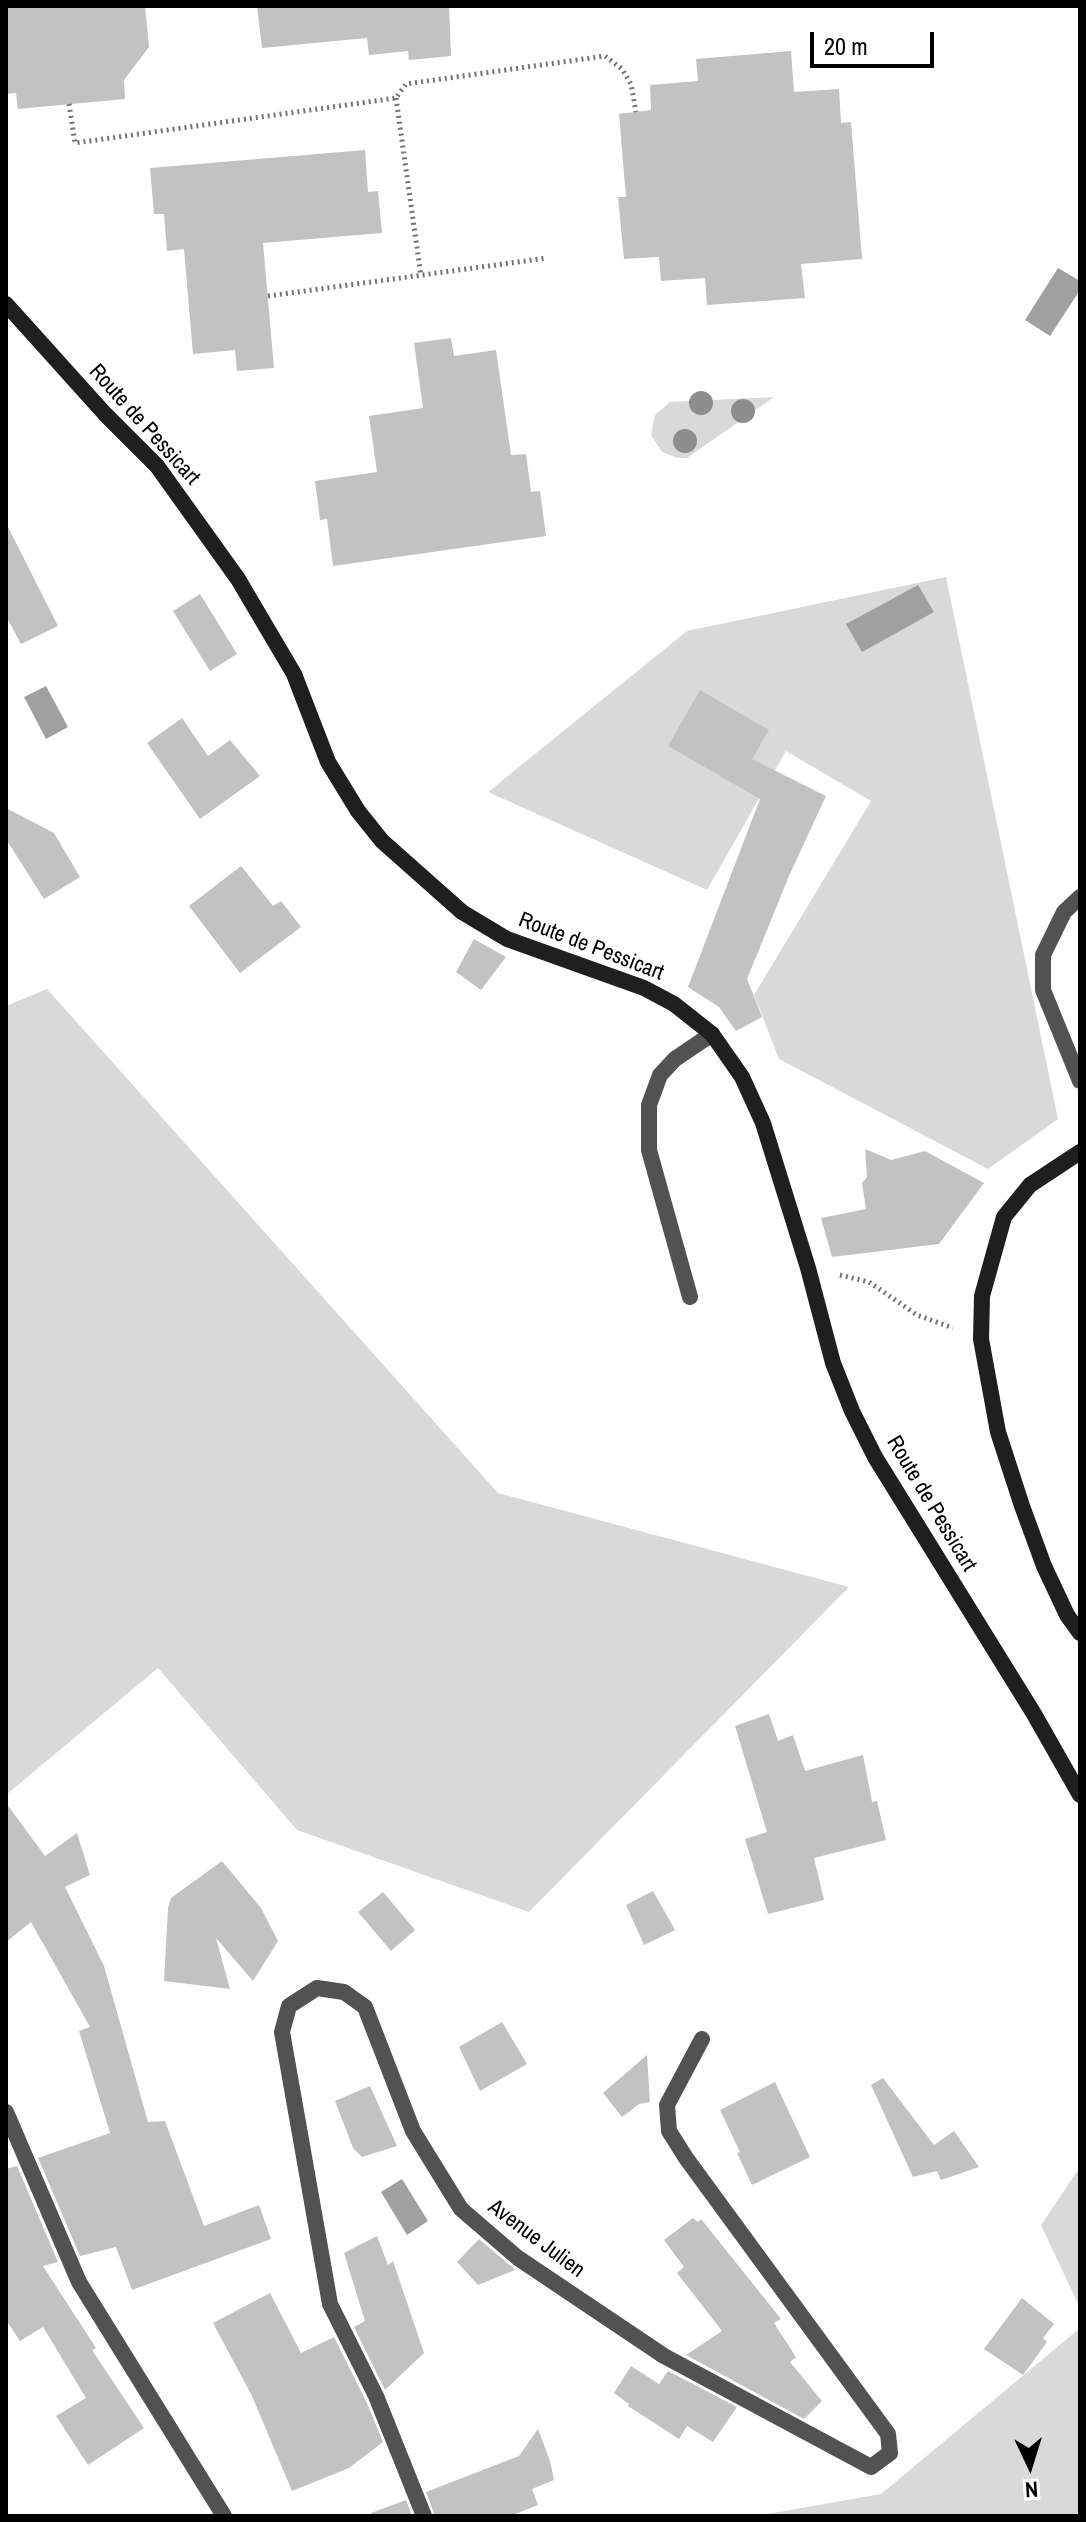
<!DOCTYPE html>
<html>
<head>
<meta charset="utf-8">
<style>
	body { margin:0 }
	#map { position:relative; width:1086px; height:2522px; overflow:hidden; background:#fff; font-family:"Archivo Narrow",sans-serif }
	canvas { display:block }
	.frame { position:absolute; inset:0; border:8px solid #000; pointer-events:none }
	.north { position:absolute; left:990px; top:2426px; width:80px; height:80px; -webkit-text-stroke:6px #fff; paint-order:stroke; rotate:176deg; font-size:22px; font-weight:700; line-height:32px; text-align:center; color:#000 }
	.north::after { content:''; display:block; margin:auto; width:28px; height:36px; background:#000; clip-path:polygon(50% 0,100% 100%,50% 72%,0 100%) }
	.scale { position:absolute; left:810px; top:32px; width:124px; height:36px; box-sizing:border-box; border:4px solid #000; border-top:0; padding-left:10px; font-size:24px; line-height:28px; white-space:nowrap; color:#000; -webkit-text-stroke:6px #fff; paint-order:stroke }
</style>
</head>
<body>
<div id="map">
<canvas width="1086" height="2522"></canvas>
<div class="frame"></div>
<div class="north">N</div>
<div class="scale">20 m</div>
</div>
<script>
const context = document.querySelector('canvas').getContext('2d');
context.lineJoin = 'round';
function fill(path, color) {
  context.fillStyle = color;
  context.fill(path, 'evenodd');
}
function poly(rows) {
  const path = new Path2D();
  for (const r of rows) {
    path.moveTo(r[0], r[1]);
    for (let i = 2; i < r.length; i += 2) path.lineTo(r[i], r[i + 1]);
  }
  return path;
}
function stroke(path, color, width, dash) {
  context.strokeStyle = color;
  context.lineWidth = width;
  context.lineCap = dash ? 'butt' : 'round';
  context.setLineDash(dash || []);
  context.stroke(path);
}
function drawText(font, color, halo, rows, align = 'center') {
  context.font = font + ' "Archivo Narrow",sans-serif';
  context.lineWidth = 6;
  context.setLineDash([]);
  context.textBaseline = 'middle';
  context.strokeStyle = halo;
  context.fillStyle = color;
  for (const [text, x, y, turn = 0] of rows) {
    context.save();
    context.translate(x, y);
    context.rotate((+turn || 0) * Math.PI / 180);
    context.textAlign = isNaN(turn) ? turn : align;
    if (halo) context.strokeText(text, 0, 0);
    context.fillText(text, 0, 0);
    context.restore();
  }
}
fill(poly([
	[774,397,687,458,678,458,662,452,651,435,655,415,670,402],
	[946,577,1058,1119,988,1169,779,1059,754,995,871,801,786,751,707,890,488,792,687,631],
	[47,989,498,1493,849,1587,529,1912,297,1830,158,1668,6,1795,6,1006],
	[1080,2167,1080,2308,1041,2225],
	[1080,2328,1080,2516,756,2516,881,2494]
]), '#d9d9d9');
fill(poly([
	[1058,268,1080,281,1080,290,1050,336,1025,320],
	[918,585,934,612,862,652,846,624],
	[46,686,68,727,46,739,24,697],
	[402,2179,428,2221,407,2235,381,2192]
]), '#a0a0a0');
fill(poly([
	[6,6,145,6,149,47,124,80,125,99,18,109,16,93,6,94],
	[257,6,449,6,451,56,409,60,408,51,369,55,367,38,262,48],
	[791,51,794,92,839,89,841,123,851,122,862,259,801,264,805,298,707,305,705,278,661,281,659,257,624,259,618,197,626,197,619,114,651,110,650,85,698,81,696,59],
	[365,150,368,192,378,191,382,233,263,243,274,368,237,371,235,350,193,354,184,249,167,251,164,214,154,214,150,168],
	[451,338,454,356,496,350,511,455,526,454,531,492,540,491,546,536,333,566,327,519,320,520,315,481,377,472,369,416,423,408,414,343],
	[6,523,58,626,21,644,6,616],
	[200,594,237,654,210,671,173,611],
	[700,690,769,730,752,759,826,796,789,876,747,979,762,1017,736,1031,719,1007,688,987,760,799,668,746],
	[182,718,208,756,230,740,260,776,200,819,147,743],
	[6,808,54,833,80,877,44,899,6,839],
	[241,866,273,906,281,901,301,927,240,973,189,906],
	[474,939,506,957,481,990,456,972],
	[865,1149,891,1160,925,1151,984,1183,939,1244,832,1257,821,1218,866,1209,862,1183,867,1177],
	[769,1714,778,1741,793,1735,805,1771,863,1755,872,1802,877,1801,886,1840,814,1858,824,1900,768,1914,745,1839,767,1832,735,1726],
	[6,1803,45,1856,77,1833,90,1875,65,1887,104,1966,148,2122,165,2121,204,2226,259,2205,271,2239,132,2290,116,2247,80,2256,38,2158,110,2133,79,2031,90,2027,31,1922,6,1942],
	[222,1861,261,1908,278,1941,253,1981,216,1938,230,1989,164,1981,168,1908,171,1898],
	[653,1891,675,1930,644,1945,626,1905],
	[383,1892,415,1930,391,1951,358,1912],
	[502,2022,527,2064,480,2091,459,2047],
	[647,2055,650,2102,639,2104,622,2117,603,2093],
	[883,2078,934,2145,954,2131,979,2167,941,2180,937,2171,913,2177,871,2085],
	[775,2082,810,2157,752,2185,737,2153,740,2152,720,2110],
	[370,2086,397,2146,362,2157,353,2148,335,2101],
	[17,2166,58,2262,43,2266,96,2348,92,2350,144,2428,88,2465,56,2416,86,2398,43,2327,20,2341,6,2320,6,2169],
	[693,2218,698,2222,701,2219,781,2319,774,2323,796,2357,790,2362,822,2401,804,2419,686,2355,722,2331,677,2273,684,2267,664,2240],
	[377,2236,388,2265,393,2261,424,2353,385,2390,354,2327,365,2321,344,2253],
	[479,2239,511,2266,515,2270,478,2285,457,2262],
	[270,2293,301,2353,334,2337,366,2401,383,2442,349,2468,292,2491,252,2396,213,2323],
	[1022,2298,1054,2324,1043,2338,1047,2342,1023,2375,984,2349],
	[631,2366,659,2384,668,2371,737,2407,713,2442,687,2426,679,2439,628,2406,629,2404,614,2393],
	[538,2429,550,2461,554,2480,532,2489,538,2505,510,2516,435,2516,426,2492,519,2456],
	[406,2500,412,2516,371,2516,371,2513]
]), '#c2c2c2');
stroke(poly([
	[396,98,421,276],
	[69,104,75,143,396,98,406,84,605,56,622,69,631,84,636,112],
	[268,296,547,258],
	[840,1275,869,1282,917,1315,953,1328]
]), '#747474', 5, [2, 4]);
stroke(poly([
	[1080,897,1064,912,1043,955,1043,990,1080,1081],
	[690,1297,649,1150,649,1105,660,1075,675,1059,712,1034]
]), '#525252', 16);
stroke(poly([
	[6,2112,79,2282,224,2516],
	[424,2516,376,2396,330,2304,282,2032,289,2006,317,1988,344,1992,365,2007,413,2131,461,2209,518,2258,664,2356,871,2467,890,2453,888,2434,686,2158,669,2131,667,2105,702,2039]
]), '#525252', 16);
stroke(poly([
	[6,304,105,414,157,466,238,579,294,674,328,762,358,811,382,841,462,912,507,939,644,988,674,1004,712,1034,742,1077,763,1123,808,1268,833,1363,852,1411,875,1457,1034,1714,1080,1795],
	[1080,1152,1030,1185,1004,1217,982,1296,981,1339,998,1432,1022,1506,1044,1566,1067,1615,1080,1633]
]), '#1f1f1f', 16);
context.fillStyle = '#8d8d8d';
for (const [x, y] of [
	[701,403],
	[743,411],
	[685,441]
]) {
  context.beginPath();
  context.arc(x, y, 12, 0, 2 * Math.PI);
  context.fill();
}
drawText('22px', '#000', '#fff', [
	["Route de Pessicart",144,425,48],
	["Route de Pessicart",591,947,21],
	["Route de Pessicart",931,1504,59],
	["Avenue Julien",536,2239,37]
]);
</script>
</body>
</html>
